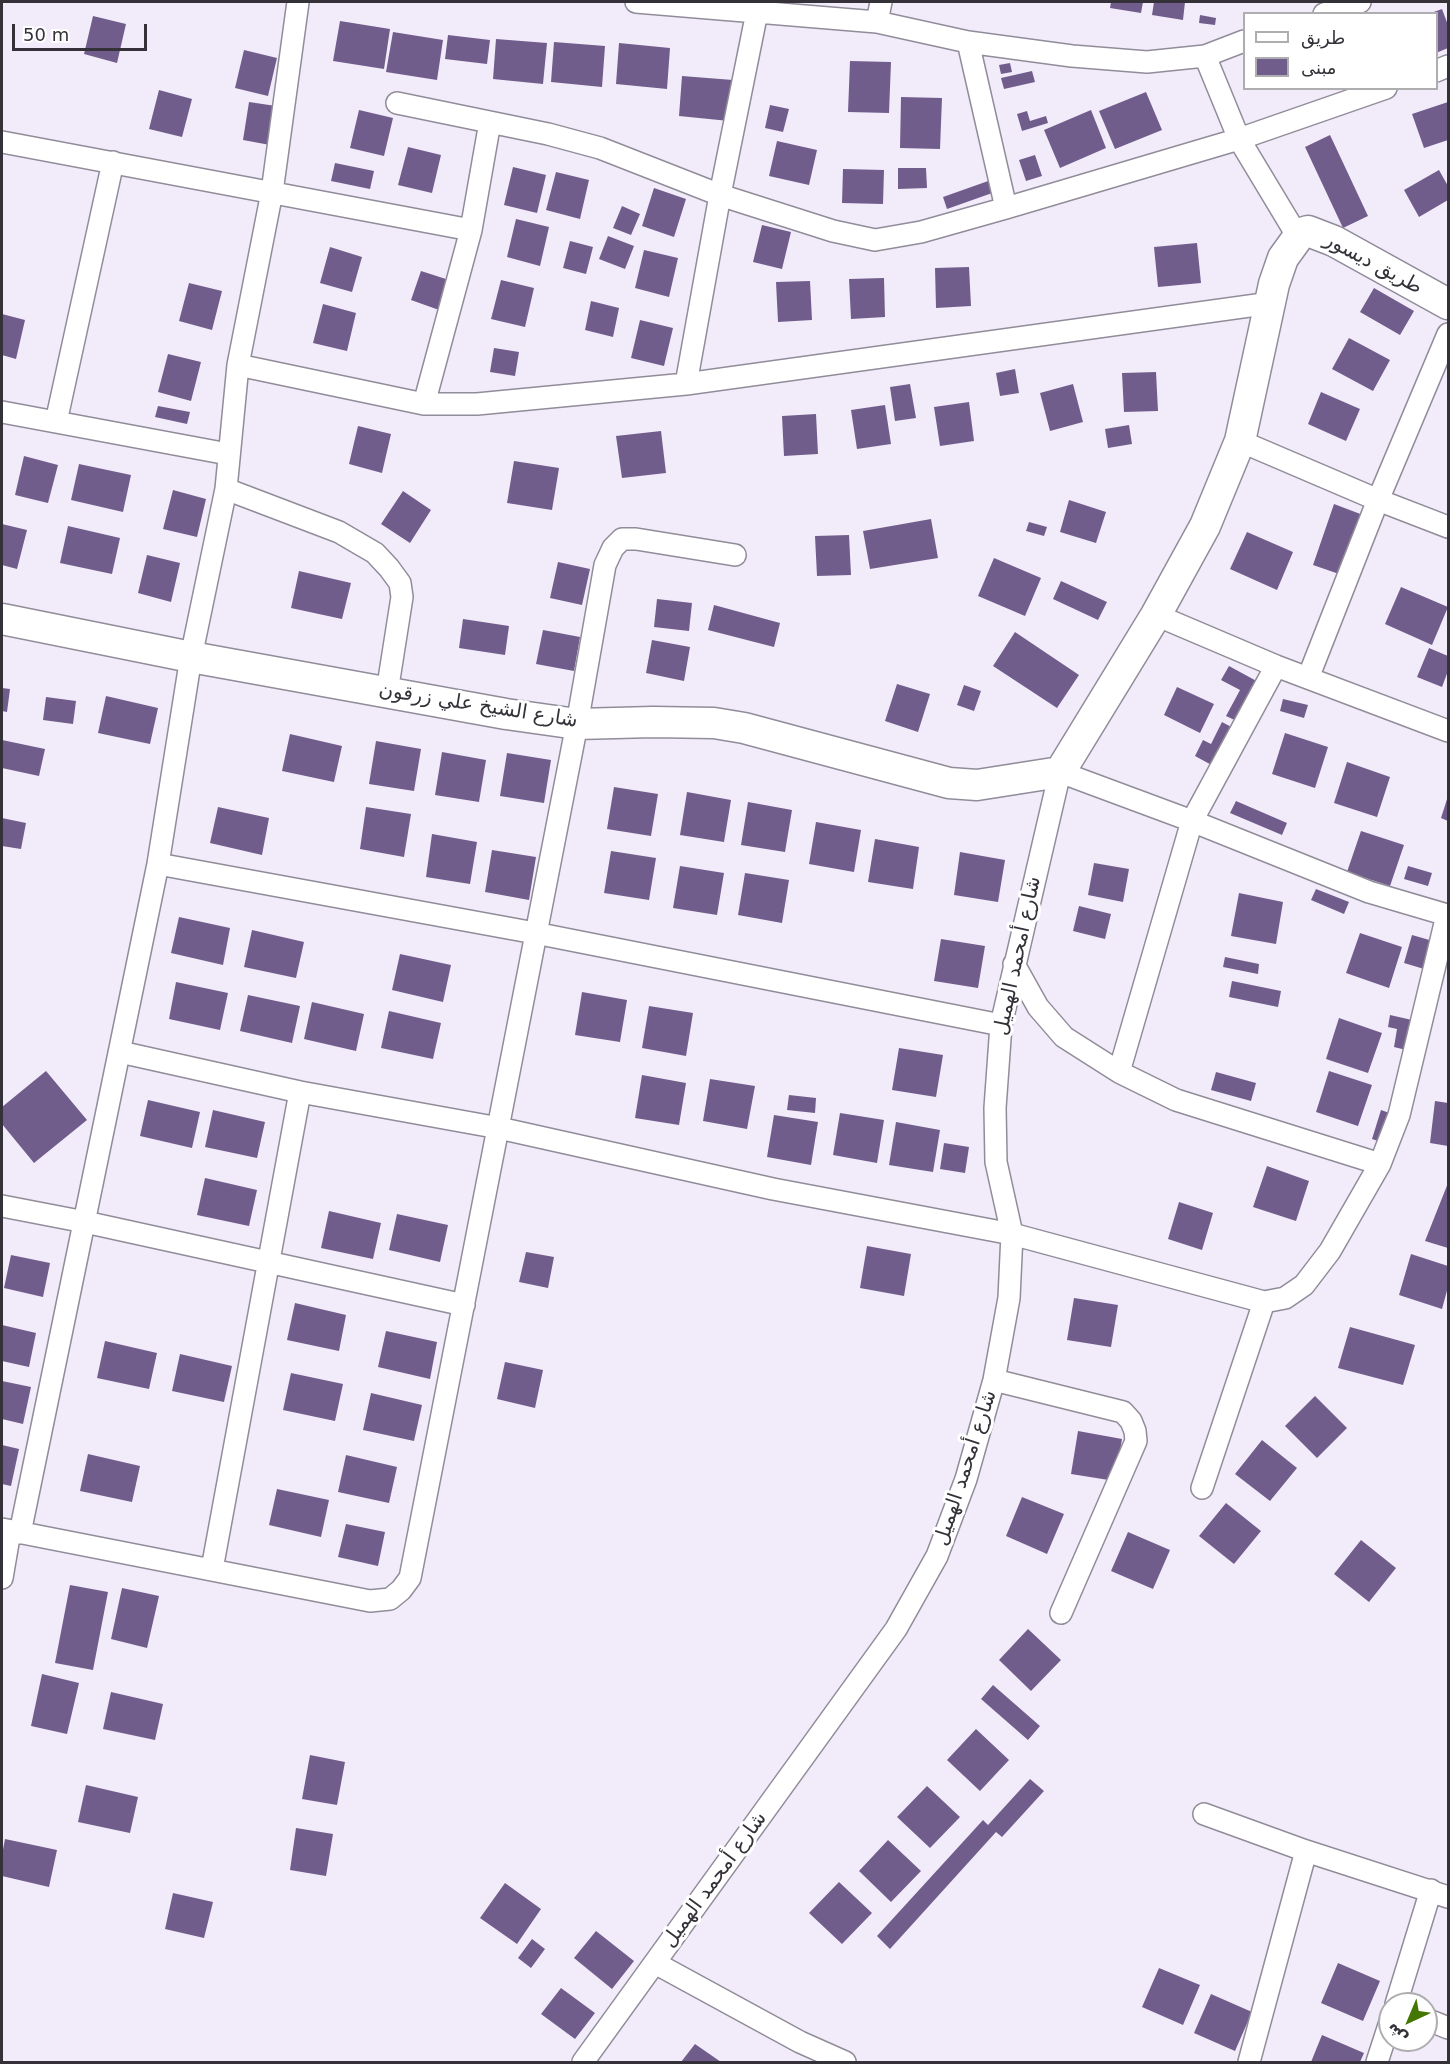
<!DOCTYPE html>
<html>
<head>
<meta charset="utf-8">
<style>
	body { margin:0 }
	#map { position:relative; width:1450px; height:2064px; overflow:hidden; background:#f2ecfa; font-family:"DejaVu Sans",Vazirmatn,sans-serif }
	canvas { display:block }
	.frame { position:absolute; inset:0; border:3px solid #343238; pointer-events:none }
	.legend { position:absolute; left:1243px; top:12px; width:195px; height:78px; box-sizing:border-box; background:#fff; border:2px solid #aeadaf; margin:0; padding:8px 10px; list-style:none; font-size:18px; color:#343238 }
	.legend li { display:flex; align-items:center; gap:12px; height:30px }
	.legend b { width:30px; border:2px solid #aeadaf }
	.north { position:absolute; left:1378px; top:1992px; width:60px; height:60px; box-sizing:border-box; background:#fff; border:2px solid #aeadaf; border-radius:50%; rotate:224deg; font-size:16px; font-weight:700; line-height:24px; text-align:center; color:#343238 }
	.north::after { content:''; display:block; margin:auto; width:21px; height:27px; background:#447701; clip-path:polygon(50% 0,100% 100%,50% 72%,0 100%) }
	.scale { position:absolute; left:12px; top:24px; width:135px; height:27px; box-sizing:border-box; border:3px solid #343238; border-top:0; padding-left:8px; font-size:18px; line-height:21px; white-space:nowrap; color:#343238; -webkit-text-stroke:4px #fff; paint-order:stroke }
</style>
</head>
<body>
<div id="map">
<canvas width="1450" height="2064"></canvas>
<div class="frame"></div>
<ul class="legend">
<li><b style="height:8px;background:#fff"></b>طريق</li>
<li><b style="height:16px;background:#715d8c"></b>مبنى</li>
</ul>
<div class="north">ش</div>
<div class="scale">50 m</div>
</div>
<script>
const context = document.querySelector('canvas').getContext('2d');
context.lineJoin = 'round';
function fill(path, color) {
  context.fillStyle = color;
  context.fill(path, 'evenodd');
}
function poly(rows) {
  const path = new Path2D();
  for (const r of rows) {
    path.moveTo(r[0], r[1]);
    for (let i = 2; i < r.length; i += 2) path.lineTo(r[i], r[i + 1]);
  }
  return path;
}
function stroke(path, color, width, dash) {
  context.strokeStyle = color;
  context.lineWidth = width;
  context.lineCap = dash ? 'butt' : 'round';
  context.setLineDash(dash || []);
  context.stroke(path);
}
function drawText(font, color, halo, rows, align = 'center') {
  context.font = font + ' "DejaVu Sans",Vazirmatn,sans-serif';
  context.lineWidth = 6;
  context.setLineDash([]);
  context.textBaseline = 'middle';
  context.strokeStyle = halo;
  context.fillStyle = color;
  for (const [text, x, y, turn = 0] of rows) {
    context.save();
    context.translate(x, y);
    context.rotate((+turn || 0) * Math.PI / 180);
    context.textAlign = isNaN(turn) ? turn : align;
    if (halo) context.strokeText(text, 0, 0);
    context.fillText(text, 0, 0);
    context.restore();
  }
}
fill(poly([
	[1111,2,1143,2,1141,13,1110,8],
	[1154,2,1185,2,1183,20,1152,15],
	[1442,9,1448,25,1448,48,1436,53,1436,14,1431,13],
	[1200,15,1216,18,1215,25,1199,23],
	[93,16,126,24,117,63,84,54],
	[340,21,390,29,384,69,333,61],
	[393,32,443,40,437,80,386,72],
	[448,35,490,40,487,64,445,59],
	[496,39,547,43,543,84,493,79],
	[554,42,605,46,602,87,551,82],
	[619,43,670,48,667,89,616,84],
	[244,50,277,58,268,96,235,88],
	[850,61,891,62,889,113,848,112],
	[1010,63,1012,72,1001,74,999,65],
	[1032,71,1035,82,1004,89,1001,78],
	[682,76,733,80,729,121,679,116],
	[159,90,192,99,182,137,149,129],
	[1146,92,1162,130,1115,149,1099,111],
	[901,97,942,98,940,149,900,148],
	[249,102,276,106,270,145,243,140],
	[1448,102,1448,140,1424,148,1412,114],
	[770,105,789,109,783,132,765,128],
	[359,110,393,118,384,156,350,148],
	[1091,110,1106,148,1060,168,1044,130],
	[1027,111,1030,121,1046,116,1048,123,1022,131,1017,114],
	[1330,135,1368,216,1343,228,1305,147],
	[777,141,817,150,809,185,769,176],
	[408,147,441,155,432,193,398,185],
	[1035,155,1042,176,1026,181,1019,160],
	[335,163,374,171,370,189,331,181],
	[513,167,546,175,537,213,504,205],
	[898,168,926,168,927,188,898,189],
	[843,169,884,170,883,204,842,203],
	[1439,170,1448,186,1448,200,1419,217,1404,190],
	[556,172,589,180,580,219,546,210],
	[991,180,995,192,947,209,943,197],
	[654,188,686,199,674,237,642,226],
	[622,206,640,214,631,235,613,228],
	[516,219,549,227,540,266,507,257],
	[762,225,791,232,782,269,753,262],
	[608,236,634,246,625,269,599,259],
	[570,241,593,247,586,274,563,268],
	[1197,243,1201,283,1158,287,1154,247],
	[330,247,362,257,352,292,320,283],
	[644,250,678,258,669,297,635,288],
	[969,267,971,306,936,308,935,268],
	[421,271,449,280,439,310,411,300],
	[884,278,885,317,851,319,849,279],
	[501,280,534,288,525,327,491,319],
	[810,281,812,320,778,322,776,282],
	[189,283,222,291,212,330,179,321],
	[1374,288,1414,311,1400,335,1360,312],
	[591,301,619,308,613,337,585,330],
	[323,304,356,313,347,351,313,343],
	[2,314,25,320,16,359,2,355],
	[640,320,673,328,664,366,631,358],
	[1349,338,1390,360,1373,391,1332,369],
	[494,348,519,352,515,376,490,372],
	[168,354,201,362,191,401,158,392],
	[1015,369,1019,393,1000,396,996,373],
	[1156,372,1158,411,1124,412,1122,373],
	[910,384,916,418,895,421,890,387],
	[1073,384,1083,422,1050,431,1040,393],
	[1321,392,1360,409,1346,441,1308,424],
	[969,402,974,441,940,446,934,407],
	[885,405,891,444,857,449,851,410],
	[158,406,190,412,187,424,155,417],
	[816,414,818,454,784,456,782,416],
	[1129,425,1132,444,1108,448,1105,429],
	[358,426,391,434,382,473,349,464],
	[661,431,666,473,622,478,616,436],
	[24,456,58,465,48,503,15,495],
	[514,461,559,468,552,510,507,503],
	[79,464,131,475,123,512,71,500],
	[173,490,206,499,197,537,163,529],
	[403,491,431,510,410,543,381,524],
	[1069,500,1106,512,1096,543,1060,532],
	[1334,504,1363,515,1342,575,1313,565],
	[931,519,938,558,870,569,863,531],
	[1029,522,1047,527,1044,536,1026,531],
	[2,524,27,530,17,569,2,565],
	[68,526,120,538,112,574,60,563],
	[1247,532,1293,552,1277,590,1230,569],
	[849,535,851,575,817,576,815,536],
	[147,555,180,563,171,602,138,593],
	[994,558,1041,578,1025,616,978,596],
	[558,562,590,569,582,605,550,598],
	[299,571,351,583,342,619,291,608],
	[1061,581,1107,602,1098,620,1053,599],
	[1401,587,1448,607,1432,645,1385,624],
	[657,599,692,603,689,631,654,627],
	[714,605,780,623,774,647,708,630],
	[463,619,509,626,505,655,459,648],
	[543,630,580,637,574,671,536,664],
	[1015,632,1079,675,1057,708,993,666],
	[652,640,690,647,684,681,646,673],
	[1429,648,1448,656,1448,671,1442,687,1417,677],
	[1229,666,1262,684,1241,723,1226,716,1240,690,1221,680],
	[897,684,930,694,918,732,885,721],
	[964,685,981,691,974,711,957,705],
	[1177,687,1214,704,1200,733,1164,715],
	[2,688,10,689,7,712,2,711],
	[106,696,158,708,150,744,98,733],
	[46,697,76,701,73,724,43,720],
	[1283,699,1308,705,1304,718,1280,711],
	[1222,722,1237,730,1217,768,1195,756,1203,740,1211,744],
	[1285,733,1328,747,1315,788,1272,774],
	[290,734,342,746,334,782,282,771],
	[2,740,45,749,39,776,2,768],
	[376,741,421,749,414,791,369,784],
	[442,752,486,760,479,802,435,795],
	[507,753,551,760,544,803,500,796],
	[1347,762,1390,777,1377,817,1334,803],
	[614,787,658,794,651,836,607,829],
	[687,792,731,800,724,842,680,835],
	[1448,796,1448,821,1441,818],
	[1236,801,1287,823,1282,835,1230,813],
	[748,802,792,810,785,852,741,845],
	[218,807,269,818,262,855,210,843],
	[366,807,411,814,404,857,360,849],
	[2,818,26,823,21,849,2,846],
	[816,822,861,830,854,872,809,864],
	[1361,831,1404,845,1390,886,1347,872],
	[432,834,477,842,470,884,426,877],
	[875,839,919,847,913,889,868,882],
	[492,850,536,857,529,900,485,892],
	[611,851,656,858,649,900,604,893],
	[960,852,1005,860,998,902,954,895],
	[1094,863,1129,869,1123,902,1088,895],
	[680,866,724,873,717,915,673,908],
	[1408,866,1432,873,1428,886,1404,879],
	[745,873,789,880,782,923,738,915],
	[1316,889,1349,902,1344,914,1311,900],
	[1239,893,1283,902,1276,944,1231,936],
	[1079,906,1111,914,1105,939,1073,931],
	[179,917,230,928,223,965,171,953],
	[252,930,304,942,296,978,244,967],
	[1360,933,1402,947,1389,988,1346,973],
	[1412,935,1433,941,1424,969,1404,963],
	[941,939,985,946,978,988,934,981],
	[400,954,451,965,443,1002,392,990],
	[1225,957,1259,964,1258,974,1223,967],
	[1232,981,1281,991,1278,1007,1229,997],
	[176,982,228,993,220,1030,169,1019],
	[582,992,627,1000,620,1042,575,1035],
	[248,995,300,1006,292,1043,240,1031],
	[312,1002,364,1014,356,1051,304,1039],
	[649,1006,693,1013,686,1056,642,1048],
	[389,1011,441,1023,433,1059,381,1048],
	[1390,1015,1412,1020,1406,1050,1394,1047,1397,1029,1388,1027],
	[1339,1018,1382,1033,1368,1073,1326,1059],
	[899,1048,943,1055,936,1097,892,1090],
	[46,1071,87,1120,34,1163,2,1124,2,1107],
	[1329,1071,1372,1085,1358,1126,1316,1112],
	[1216,1072,1256,1083,1251,1101,1211,1090],
	[642,1075,686,1083,679,1125,635,1118],
	[710,1079,755,1086,747,1129,703,1121],
	[789,1095,816,1098,815,1113,787,1110],
	[148,1100,200,1112,192,1148,140,1136],
	[1435,1101,1448,1103,1448,1146,1430,1143],
	[213,1110,265,1122,257,1158,205,1147],
	[1381,1110,1392,1114,1384,1143,1372,1139],
	[840,1113,884,1120,877,1163,833,1155],
	[774,1115,818,1122,811,1165,767,1157],
	[896,1122,940,1130,933,1172,889,1165],
	[944,1143,969,1147,965,1173,940,1169],
	[1267,1166,1309,1181,1296,1221,1253,1207],
	[205,1178,257,1190,249,1226,197,1215],
	[1448,1183,1448,1248,1425,1241],
	[1179,1202,1213,1213,1202,1250,1168,1239],
	[329,1211,381,1223,373,1259,321,1248],
	[397,1214,448,1225,440,1262,389,1250],
	[867,1246,911,1254,904,1296,860,1288],
	[526,1252,554,1257,548,1288,519,1282],
	[1411,1254,1448,1266,1448,1287,1442,1309,1399,1295],
	[11,1255,50,1263,43,1297,4,1288],
	[1074,1298,1118,1305,1111,1347,1067,1340],
	[295,1303,346,1315,339,1351,287,1340],
	[2,1325,36,1333,29,1367,2,1361],
	[1350,1327,1415,1345,1403,1385,1338,1368],
	[386,1331,437,1342,430,1379,378,1367],
	[105,1341,157,1353,149,1389,97,1378],
	[180,1354,232,1366,224,1402,172,1391],
	[505,1362,543,1370,535,1408,497,1399],
	[291,1373,343,1384,335,1421,283,1410],
	[2,1381,31,1387,23,1424,2,1419],
	[371,1393,422,1405,414,1441,363,1430],
	[1315,1396,1347,1428,1317,1458,1285,1426],
	[1078,1431,1122,1439,1115,1481,1071,1474],
	[1262,1440,1297,1468,1270,1501,1235,1474],
	[2,1445,19,1449,11,1486,2,1484],
	[88,1454,140,1466,132,1502,80,1491],
	[346,1455,397,1467,389,1503,338,1492],
	[277,1489,329,1500,321,1537,269,1525],
	[1022,1497,1064,1514,1047,1554,1006,1536],
	[1226,1503,1261,1531,1234,1564,1199,1536],
	[346,1524,385,1532,378,1566,338,1557],
	[1128,1532,1170,1550,1153,1589,1111,1571],
	[1361,1540,1396,1568,1369,1602,1334,1574],
	[70,1585,108,1592,93,1670,55,1663],
	[122,1588,159,1596,147,1648,111,1639],
	[1028,1629,1061,1660,1031,1691,999,1660],
	[42,1674,79,1683,67,1734,31,1726],
	[993,1685,1040,1726,1028,1740,981,1699],
	[111,1692,163,1704,155,1740,103,1729],
	[976,1729,1009,1760,980,1791,947,1760],
	[310,1755,345,1762,337,1805,302,1799],
	[1030,1779,1044,1791,1002,1837,996,1832,890,1949,877,1936,983,1820,988,1825],
	[86,1785,138,1797,130,1833,78,1822],
	[927,1786,960,1817,930,1848,897,1817],
	[296,1828,333,1834,326,1876,290,1870],
	[5,1839,57,1850,49,1887,2,1876,2,1855],
	[888,1840,921,1871,891,1902,859,1871],
	[839,1882,872,1913,842,1944,809,1913],
	[505,1883,541,1909,517,1944,480,1918],
	[173,1893,213,1902,204,1938,165,1929],
	[596,1931,634,1961,612,1989,574,1958],
	[532,1939,545,1949,531,1968,518,1958],
	[1338,1963,1380,1981,1363,2021,1321,2003],
	[1159,1968,1200,1985,1183,2025,1142,2007],
	[561,1988,595,2013,575,2039,541,2014],
	[1211,1994,1252,2012,1235,2051,1194,2033],
	[1322,2035,1364,2053,1360,2062,1311,2062],
	[695,2044,721,2062,681,2062]
]), '#715d8c');
const minor = poly([
	[636,2,877,22,968,42,1072,56,1147,62,1205,56,1244,41],
	[1324,14,1360,2],
	[877,22,881,2],
	[968,42,1006,208],
	[1205,56,1239,139,1298,237],
	[1436,71,1448,66],
	[397,103,548,134,600,148,720,195,833,231,875,240,921,232,1006,208,1239,139,1386,88],
	[2,142,471,230],
	[238,365,424,404,477,404,686,384,1271,303],
	[686,384,720,195,757,12],
	[424,404,471,230,490,122],
	[2,412,228,454],
	[56,422,113,162],
	[1240,441,1378,500,1448,527],
	[226,489,339,532,375,553,389,568,400,583,402,597,387,692],
	[1156,615,1276,666,1448,731],
	[1308,678,1378,500,1448,334],
	[158,864,535,933,1001,1025],
	[1014,964,1038,1007,1064,1037,1119,1072,1176,1100,1380,1164],
	[120,1052,300,1092,499,1128,773,1189,1012,1234,1264,1302,1202,1488],
	[1119,1072,1192,821,1276,666],
	[2,1206,85,1222,464,1305],
	[994,1380,1123,1412,1131,1421,1135,1431,1136,1441,1061,1613],
	[2,1529,370,1601,390,1599,401,1590,410,1578,577,724,605,565,613,548,622,539,636,539,735,555],
	[20,1533,158,864,191,657,226,489,238,365,272,192,298,2],
	[212,1569,300,1092],
	[2,1578,10,1531],
	[1204,1814,1306,1851,1448,1897],
	[655,1963,800,2042,845,2062],
	[1396,2004,1431,1890],
	[1426,2019,1448,2028],
	[583,2062,896,1629,937,1556,966,1479,994,1380,1009,1298,1012,1234,996,1162,995,1108,1001,1025,1060,772,1192,821,1369,892,1447,915,1399,1115,1380,1164,1330,1251,1304,1285,1285,1298,1264,1302],
	[1249,2062,1306,1851],
	[1377,2062,1390,2022]
]);
const secondary = poly([
	[2,619,191,657,506,714,577,724,653,722,714,723,744,728,949,783,977,785,1060,772,1156,615,1205,526,1240,441,1274,284,1283,258,1301,233,1308,231,1334,241,1448,304]
]);
stroke(minor, '#918c99', 24);
stroke(secondary, '#918c99', 33);
stroke(minor, '#fff', 21);
stroke(secondary, '#fff', 30);
drawText('20px', '#343238', '#fff', [
	["طريق ديسور",1373,264,28],
	["شارع الشيخ علي زرقون",478,706,9],
	["شارع أمحمد الهميل",1018,956,-78],
	["شارع أمحمد الهميل",966,1468,-72],
	["شارع أمحمد الهميل",715,1880,-54]
]);
</script>
</body>
</html>
